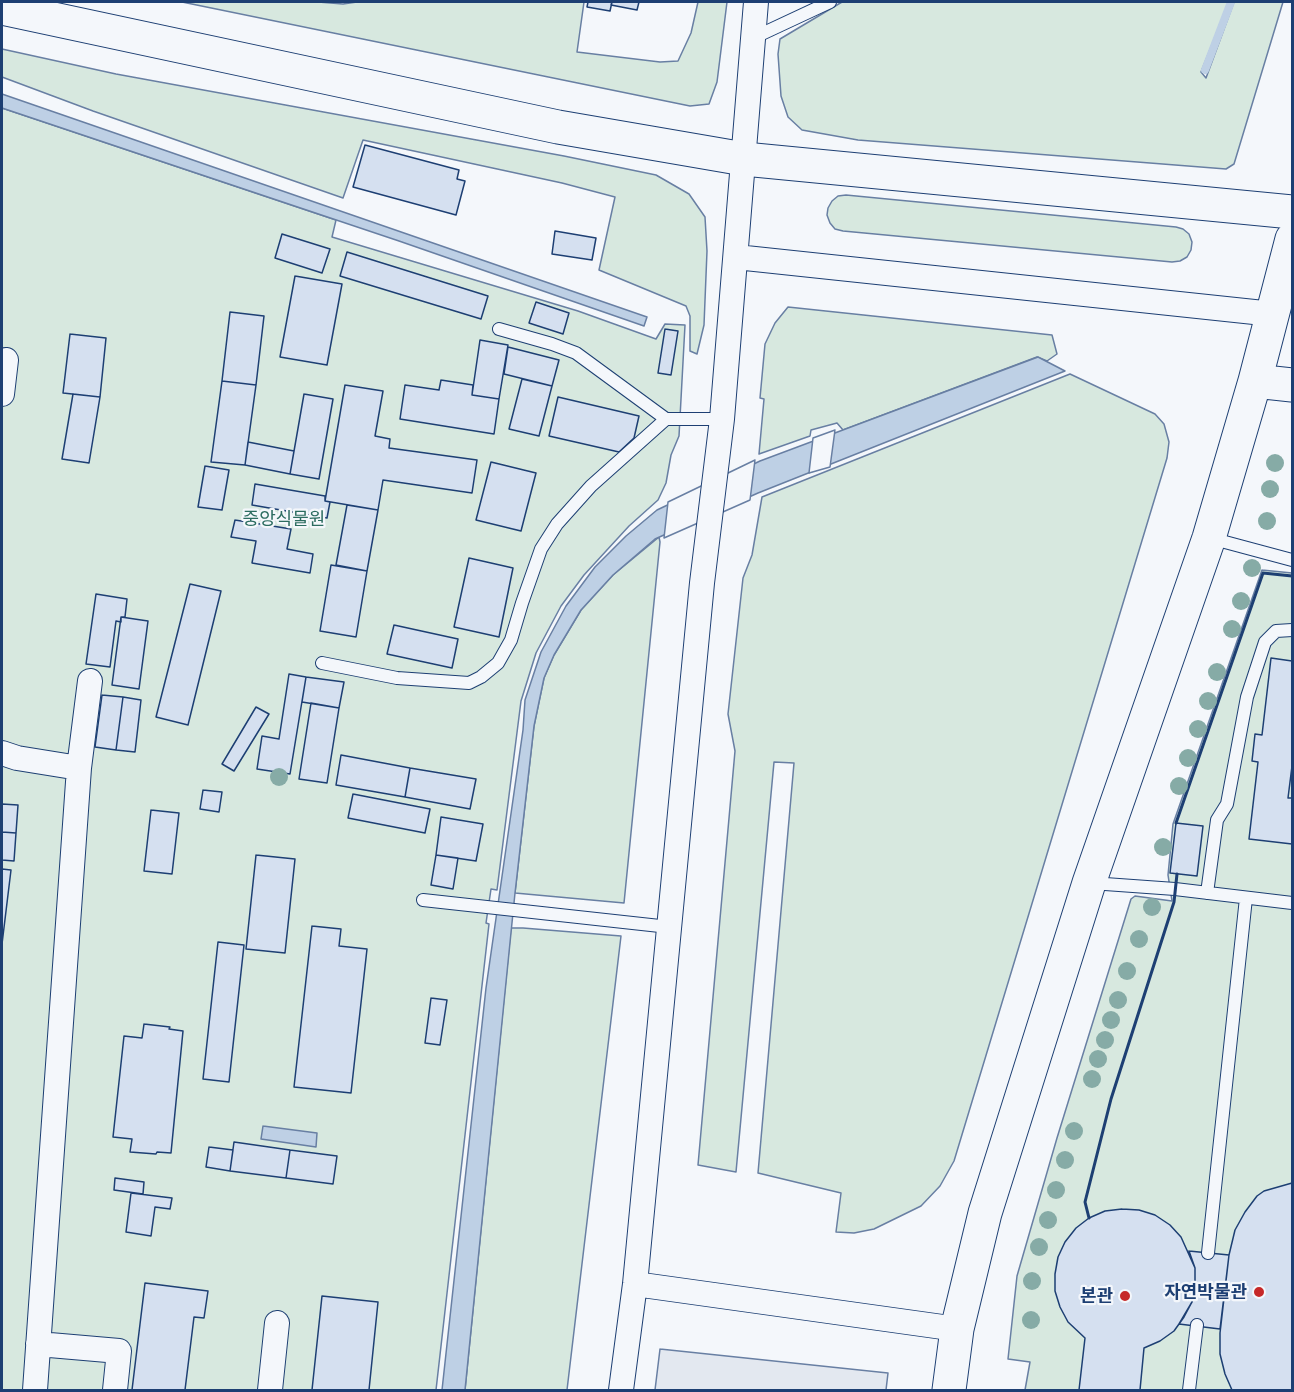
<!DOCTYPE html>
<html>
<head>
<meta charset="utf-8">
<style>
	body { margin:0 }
	#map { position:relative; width:1294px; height:1392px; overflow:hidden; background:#f4f7fb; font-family:"Exo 2",sans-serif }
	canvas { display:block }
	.frame { position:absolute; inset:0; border:3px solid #1d3f73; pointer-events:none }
</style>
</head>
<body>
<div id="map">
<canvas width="1294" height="1392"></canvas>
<div class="frame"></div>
</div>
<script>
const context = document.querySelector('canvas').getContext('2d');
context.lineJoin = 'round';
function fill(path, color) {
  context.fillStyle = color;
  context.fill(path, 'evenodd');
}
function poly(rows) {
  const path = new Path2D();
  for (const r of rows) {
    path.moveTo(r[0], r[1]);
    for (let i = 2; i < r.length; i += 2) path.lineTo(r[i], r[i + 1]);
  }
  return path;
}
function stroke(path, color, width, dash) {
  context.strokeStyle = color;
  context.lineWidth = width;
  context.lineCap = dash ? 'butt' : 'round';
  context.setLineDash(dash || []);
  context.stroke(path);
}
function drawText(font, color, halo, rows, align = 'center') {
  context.font = font + ' "Exo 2","Noto Sans KR",sans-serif';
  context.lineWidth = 4.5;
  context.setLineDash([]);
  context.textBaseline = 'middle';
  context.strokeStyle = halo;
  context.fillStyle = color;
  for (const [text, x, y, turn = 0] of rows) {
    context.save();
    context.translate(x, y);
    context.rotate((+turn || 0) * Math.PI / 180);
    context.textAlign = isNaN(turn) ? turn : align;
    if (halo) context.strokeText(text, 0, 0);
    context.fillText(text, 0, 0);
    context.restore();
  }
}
const green = poly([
	[182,2,318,2,343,4,357,2,584,2,577,52,660,62,678,61,691,33,698,2,727,2,717,82,709,104,690,106,182,2],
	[842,2,1229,2,1201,72,1206,78,1234,2,1283,2,1234,164,1226,169,858,140,802,130,788,117,781,96,778,54,780,39,842,2],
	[2,49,116,74,564,156,656,175,689,194,705,217,707,251,704,325,697,354,690,351,690,316,686,306,599,270,615,197,562,183,363,140,343,198,93,111,2,77,2,49],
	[2,108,336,220,332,237,578,311,656,339,665,324,685,325,679,436,671,455,666,483,658,500,629,526,584,575,561,606,536,653,521,701,497,890,491,889,486,923,489,924,436,1390,2,1390,2,108],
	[846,195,1176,227,1183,229,1189,234,1192,242,1191,250,1187,257,1180,261,1172,262,843,231,835,229,830,223,827,215,828,208,832,201,838,196,846,195],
	[788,307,1052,335,1057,354,1047,361,1037,357,843,430,837,423,811,430,810,436,759,454,764,399,760,398,765,344,775,323,788,307],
	[1070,374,1155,414,1164,424,1169,442,1167,458,954,1161,940,1186,921,1206,874,1229,854,1233,836,1232,841,1193,758,1173,794,763,774,762,736,1172,698,1165,735,751,728,714,743,578,752,555,762,497,1070,374],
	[659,537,660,542,624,903,515,893,534,726,544,678,554,655,581,610,613,575,659,537],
	[1262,570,1292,573,1292,1390,1025,1390,1030,1362,1008,1359,1017,1276,1057,1138,1131,899,1135,896,1172,901,1168,875,1173,824,1262,570],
	[511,928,523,928,621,936,567,1390,465,1390,511,928]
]);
fill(green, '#d7e8df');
stroke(green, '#687fa3', 1.5);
const parking = poly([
	[660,1349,888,1373,886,1390,655,1390,660,1349]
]);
fill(parking, '#e3e8f0');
stroke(parking, '#687fa3', 1.5);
const water = poly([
	[2,94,647,317,644,326,399,241,2,108,2,94],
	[1038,357,1065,371,758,493,655,539,613,575,581,610,554,655,544,678,534,726,515,893,465,1390,442,1390,486,988,523,730,525,700,541,652,566,606,595,567,626,536,657,510,760,461,1038,357],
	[263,1126,317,1133,316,1147,261,1139,263,1126]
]);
fill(water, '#bed0e5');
stroke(water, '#687fa3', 1.5);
const pier = poly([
	[835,430,830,467,809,473,813,438,835,430],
	[755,460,750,500,664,538,668,502,755,460]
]);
fill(pier, '#f4f7fb');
stroke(pier, '#687fa3', 1.5);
stroke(poly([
	[1205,70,1231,2]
]), '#bed0e5', 8);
const building = poly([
	[588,2,612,2,610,11,587,7,588,2],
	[612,2,639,2,637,10,611,5,612,2],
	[365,145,459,170,457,179,465,181,456,215,353,187,365,145],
	[555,231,596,238,592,260,552,254,555,231],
	[282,234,330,249,322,273,275,258,282,234],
	[347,252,488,296,481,319,340,276,347,252],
	[295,276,342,284,327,365,280,357,295,276],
	[536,302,569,313,563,334,529,323,536,302],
	[230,312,264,316,256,385,222,381,230,312],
	[665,329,678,331,671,375,658,373,665,329],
	[70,334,106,338,100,397,63,393,70,334],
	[480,340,508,345,499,399,472,395,480,340],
	[508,347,559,360,552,386,504,374,508,347],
	[522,379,552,386,539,436,509,429,522,379],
	[441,380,473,385,472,395,499,399,494,434,400,419,405,385,439,390,441,380],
	[222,381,256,385,245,465,211,462,222,381],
	[345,385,383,391,375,436,390,439,389,448,477,460,472,493,383,480,378,510,325,501,345,385],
	[73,394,100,397,89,463,62,459,73,394],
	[304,394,333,399,319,479,290,474,304,394],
	[558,397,639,416,634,438,619,452,549,436,558,397],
	[248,442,294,451,290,474,245,465,248,442],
	[491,462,536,473,521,531,476,520,491,462],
	[205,466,229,470,222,510,198,507,205,466],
	[255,484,325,496,325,501,330,502,327,518,252,505,255,484],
	[347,505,378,510,367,571,336,565,347,505],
	[235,520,291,529,287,549,313,554,310,573,252,563,256,541,231,537,235,520],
	[469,558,513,568,499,637,454,627,469,558],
	[331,565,367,571,356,637,320,631,331,565],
	[190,584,221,591,188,725,156,717,190,584],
	[96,594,127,599,125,617,121,617,121,622,116,621,110,667,86,664,96,594],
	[121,617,148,621,139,689,112,685,121,617],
	[394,625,458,639,452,668,387,654,394,625],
	[1271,658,1292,661,1292,766,1288,798,1292,798,1292,844,1249,839,1258,762,1252,761,1255,734,1262,735,1271,658],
	[289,674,306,677,290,774,257,769,262,736,279,739,289,674],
	[306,677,344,682,339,708,302,702,306,677],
	[102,695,123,697,116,750,95,747,102,695],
	[123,697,141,700,135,752,116,750,123,697],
	[311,703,339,708,327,783,299,779,311,703],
	[256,707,269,714,234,771,222,764,256,707],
	[341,755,410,768,405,797,336,785,341,755],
	[410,768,476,779,470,809,405,797,410,768],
	[203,790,222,792,219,812,200,809,203,790],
	[353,794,430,809,425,833,348,818,353,794],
	[2,804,18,805,16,833,2,832,2,804],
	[151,810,179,813,172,874,144,871,151,810],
	[441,817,483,824,476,861,436,855,441,817],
	[1176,823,1203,826,1197,876,1170,873,1176,823],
	[2,832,16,833,14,861,2,860,2,832],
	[256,855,295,859,285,953,246,949,256,855],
	[436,855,458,858,453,889,431,885,436,855],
	[2,869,11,870,2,944,2,869],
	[312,926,341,929,339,946,367,949,351,1093,294,1087,312,926],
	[218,942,244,945,229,1082,203,1079,218,942],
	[431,998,447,1000,440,1045,425,1043,431,998],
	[144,1024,170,1027,169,1029,183,1031,171,1153,157,1152,156,1154,130,1152,132,1139,113,1137,124,1036,142,1038,144,1024],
	[234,1142,290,1150,286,1178,230,1171,234,1142],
	[209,1147,233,1150,230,1171,206,1167,209,1147],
	[290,1150,337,1156,333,1184,286,1178,290,1150],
	[115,1178,144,1182,143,1194,114,1190,115,1178],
	[1292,1183,1292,1390,1232,1390,1225,1374,1220,1354,1220,1333,1229,1255,1235,1230,1245,1212,1257,1196,1264,1191,1292,1183],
	[131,1193,172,1198,170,1209,155,1207,151,1236,126,1232,131,1193],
	[1122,1209,1139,1210,1155,1215,1170,1225,1181,1237,1195,1268,1195,1285,1192,1302,1184,1317,1174,1331,1160,1341,1144,1348,1140,1390,1079,1390,1085,1338,1068,1322,1060,1307,1055,1291,1055,1274,1058,1257,1065,1242,1076,1228,1089,1218,1105,1211,1122,1209],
	[1189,1251,1229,1255,1220,1329,1179,1324,1192,1302,1195,1285,1195,1268,1189,1251],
	[145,1283,208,1291,204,1318,194,1317,185,1390,132,1390,145,1283],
	[322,1296,378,1302,369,1390,312,1390,322,1296]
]);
fill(building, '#d5e0f0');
stroke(building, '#1d3f73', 1.5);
const lane = poly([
	[753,38,830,2],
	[499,329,552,344,576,353,666,419,722,419],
	[1210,538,1292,560],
	[322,663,397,678,469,683,481,677,498,663,511,640,522,603,541,549,557,524,591,486,666,419],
	[1091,883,1175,889,1292,903],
	[1207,893,1217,820,1227,804,1247,697,1265,642,1276,631,1292,630],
	[423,900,669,927],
	[1208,1253,1246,898],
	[1189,1390,1197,1325]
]);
const street = poly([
	[736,257,1273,314],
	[2,394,6,360],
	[2,753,17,758,79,768],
	[635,1284,957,1329],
	[38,1344,119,1351,115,1390],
	[35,1390,79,768,90,681],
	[270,1390,277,1323],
	[621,1390,635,1284,702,583,722,419,756,2]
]);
const secondary = poly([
	[1255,381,1292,385],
	[949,1390,957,1329,985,1213,1089,883,1209,538,1255,381,1292,239]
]);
const primary = poly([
	[2,8,558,127,744,159,1292,212]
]);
stroke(lane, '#1d3f73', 14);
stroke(street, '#1d3f73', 26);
stroke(secondary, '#1d3f73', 35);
stroke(primary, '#1d3f73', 35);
stroke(lane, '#f4f7fb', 12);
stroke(street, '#f4f7fb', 24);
stroke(secondary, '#f4f7fb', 33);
stroke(primary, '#f4f7fb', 33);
stroke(poly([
	[1176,823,1263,573,1292,576],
	[1089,1218,1085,1202,1111,1099,1174,902,1177,874]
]), '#1d3f73', 3);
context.fillStyle = '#86aba6';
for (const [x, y] of [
	[1275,463],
	[1270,489],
	[1267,521],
	[1252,568],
	[1241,601],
	[1232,629],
	[1217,672],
	[1208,701],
	[1198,729],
	[1188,758],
	[279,777],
	[1179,786],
	[1163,847],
	[1152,907],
	[1139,939],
	[1127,971],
	[1118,1000],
	[1111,1020],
	[1105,1040],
	[1098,1059],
	[1092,1079],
	[1074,1131],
	[1065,1160],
	[1056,1190],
	[1048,1220],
	[1039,1247],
	[1032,1281],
	[1031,1320]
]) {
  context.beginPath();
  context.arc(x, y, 9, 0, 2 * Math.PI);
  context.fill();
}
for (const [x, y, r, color] of [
	[1259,1292,6,"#c62828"],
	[1125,1296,6,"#c62828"]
]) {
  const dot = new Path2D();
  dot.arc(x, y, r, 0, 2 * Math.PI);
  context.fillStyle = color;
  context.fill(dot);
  stroke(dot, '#f4f7fb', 2);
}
drawText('18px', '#2c6c60', '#f4f7fb', [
	["중앙식물원",284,519]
]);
drawText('bold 18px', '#1d3f73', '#f4f7fb', [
	["자연박물관",1247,1292],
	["본관",1113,1296]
], 'right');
</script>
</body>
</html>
